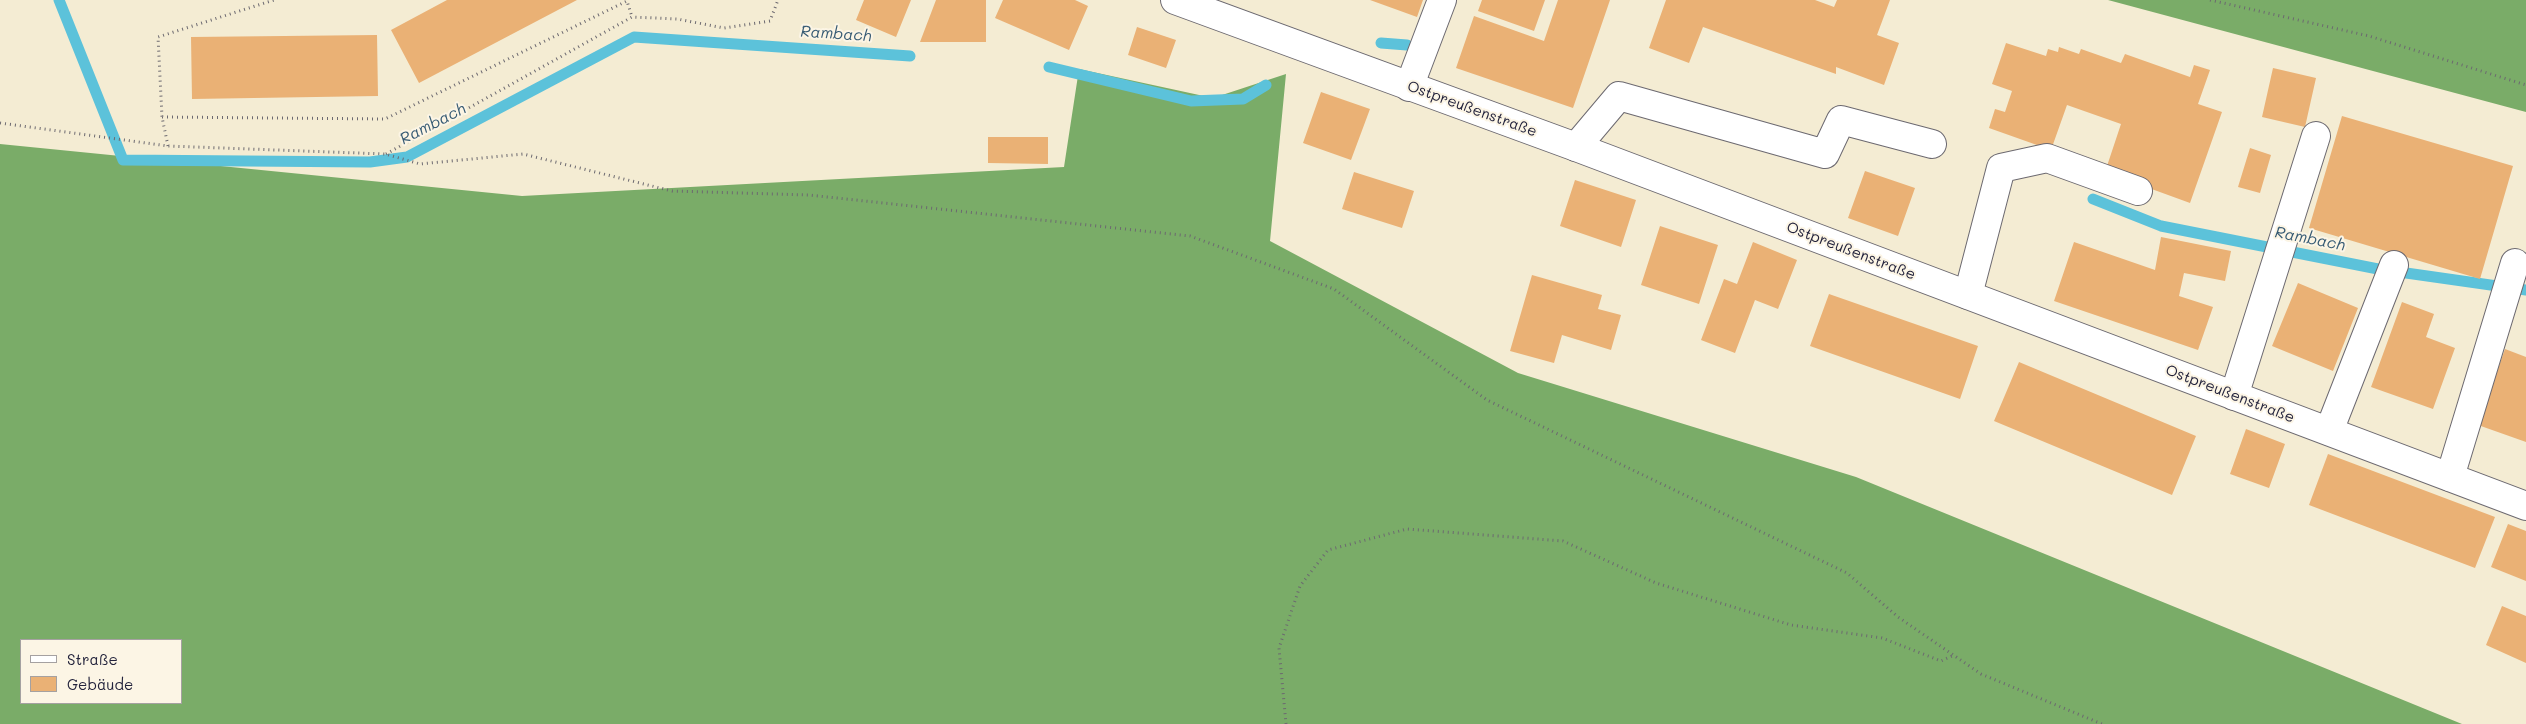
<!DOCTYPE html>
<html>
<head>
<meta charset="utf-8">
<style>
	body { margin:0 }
	#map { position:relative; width:2526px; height:724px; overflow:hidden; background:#f4ecd3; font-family:Mali,sans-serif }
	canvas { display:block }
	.legend { position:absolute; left:20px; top:639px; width:162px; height:65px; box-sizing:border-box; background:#fcf5e5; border:1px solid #a5a1a1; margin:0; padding:6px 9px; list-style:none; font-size:15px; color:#22223b }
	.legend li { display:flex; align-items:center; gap:10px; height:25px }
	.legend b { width:25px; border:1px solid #a5a1a1 }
</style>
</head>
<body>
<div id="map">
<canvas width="2526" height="724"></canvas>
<ul class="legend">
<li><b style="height:6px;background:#fff"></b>Straße</li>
<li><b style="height:14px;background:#eab175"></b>Gebäude</li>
</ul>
</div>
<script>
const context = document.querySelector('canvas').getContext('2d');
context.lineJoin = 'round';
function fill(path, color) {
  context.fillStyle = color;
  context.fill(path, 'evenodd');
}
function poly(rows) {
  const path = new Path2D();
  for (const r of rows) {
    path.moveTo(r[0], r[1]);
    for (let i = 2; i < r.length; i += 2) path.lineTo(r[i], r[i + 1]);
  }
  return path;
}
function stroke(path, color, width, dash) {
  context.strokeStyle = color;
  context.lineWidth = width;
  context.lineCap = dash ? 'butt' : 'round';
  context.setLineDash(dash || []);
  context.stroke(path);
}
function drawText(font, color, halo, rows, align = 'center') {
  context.font = font + ' Mali,sans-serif';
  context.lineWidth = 4;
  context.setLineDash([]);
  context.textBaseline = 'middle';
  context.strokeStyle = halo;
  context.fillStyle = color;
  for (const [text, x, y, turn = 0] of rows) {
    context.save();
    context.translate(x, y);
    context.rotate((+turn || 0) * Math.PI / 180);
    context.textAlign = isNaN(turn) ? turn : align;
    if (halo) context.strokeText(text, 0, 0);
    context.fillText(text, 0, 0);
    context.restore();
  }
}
fill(poly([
	[2108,0,2526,0,2526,112],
	[1079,69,1213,98,1286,74,1270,241,1518,373,1856,477,2462,724,0,724,0,144,522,196,1064,167],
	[181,640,181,703,21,703,21,640]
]), '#7aac68');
stroke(poly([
	[59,0,123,160,370,162,407,157,634,37,910,56],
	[1381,43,1407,45],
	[1049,67,1191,101,1243,99,1266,85],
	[2093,199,2161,226,2378,269,2526,290]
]), '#5cc2da', 11);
fill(poly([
	[447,0,577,0,419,83,391,30],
	[864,0,911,0,896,37,856,20],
	[936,0,986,0,986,42,920,42],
	[1003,0,1075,0,1088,6,1069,50,995,18],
	[1370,0,1423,0,1417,17],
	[1482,0,1545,0,1534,31,1478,11],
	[1558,0,1610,0,1573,108,1456,68,1474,16,1544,41],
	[1666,0,1815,0,1834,7,1837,0,1890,0,1877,35,1899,43,1884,85,1836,67,1836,74,1703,27,1689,63,1649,48],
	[1137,27,1176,40,1166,68,1128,55],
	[377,35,378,96,192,99,191,37],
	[2006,43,2046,56,2048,49,2058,52,2059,47,2079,54,2081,49,2121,63,2125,54,2190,77,2194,65,2210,70,2198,104,2222,112,2190,203,2105,172,2121,124,2067,105,2051,150,1989,128,1995,109,2005,112,2012,91,1992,84],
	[2273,68,2316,78,2305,127,2262,117],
	[1321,92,1370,109,1351,160,1303,143],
	[2342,116,2513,166,2480,279,2309,228],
	[988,137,1048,137,1048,164,988,163],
	[2250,148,2271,155,2260,193,2238,187],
	[1865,171,1915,188,1898,236,1848,218],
	[1354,172,1414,191,1402,228,1342,209],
	[1575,180,1636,200,1621,247,1560,226],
	[1660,226,1718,245,1699,304,1641,285],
	[2161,237,2231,251,2225,281,2184,273,2179,296,2213,307,2198,350,2054,301,2074,242,2155,270],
	[1753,242,1797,260,1778,309,1755,300,1735,353,1701,340,1724,279,1737,284],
	[1532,275,1602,295,1598,309,1621,315,1611,350,1562,335,1554,363,1510,351],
	[2298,283,2358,308,2333,371,2272,346],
	[1829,294,1978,346,1960,399,1810,346],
	[2402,302,2434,314,2426,337,2455,348,2433,409,2371,387],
	[2505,349,2526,357,2526,442,2478,425],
	[2019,362,2196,436,2172,495,1994,421],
	[2246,429,2285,444,2269,488,2230,474],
	[2328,454,2495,517,2475,568,2309,505],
	[2508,524,2526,531,2526,581,2491,567],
	[2502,606,2526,616,2526,663,2486,645]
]), '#eab175');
const minor = poly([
	[1409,87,1442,0],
	[1576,147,1619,96,1825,154,1841,120,1932,144],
	[1968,295,2001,168,2047,158,2138,191],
	[2234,396,2316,136],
	[2329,431,2394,265],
	[2450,477,2515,263]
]);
const major = poly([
	[1175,0,1576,147,2526,506]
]);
stroke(minor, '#6c6970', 30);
stroke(major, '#6c6970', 30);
stroke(poly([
	[2210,0,2369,36,2526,85],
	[162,117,385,119,627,1,632,17],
	[0,123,168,146,385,154,420,164,523,154,672,191,809,195,1190,236,1334,289,1487,400,1847,573,1898,617,1981,674,2102,724],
	[168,146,162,117,158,37,274,0],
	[386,154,632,17,677,19,724,28,770,21,778,0],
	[1286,724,1279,648,1300,586,1328,550,1407,529,1563,541,1656,583,1791,625,1882,638,1941,661,1952,656]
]), '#6c6970', 3, [1, 4]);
stroke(minor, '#fff', 28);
stroke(major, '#fff', 28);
drawText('15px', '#22223b', '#fcf5e5', [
	["Ostpreußenstraße",1472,109,20],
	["Ostpreußenstraße",1851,251,21],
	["Ostpreußenstraße",2230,394,21]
]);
drawText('italic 16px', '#365a73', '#fcf5e5', [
	["Rambach",836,34,4],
	["Rambach",433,124,-27],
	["Rambach",2310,239,11]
]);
</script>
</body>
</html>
